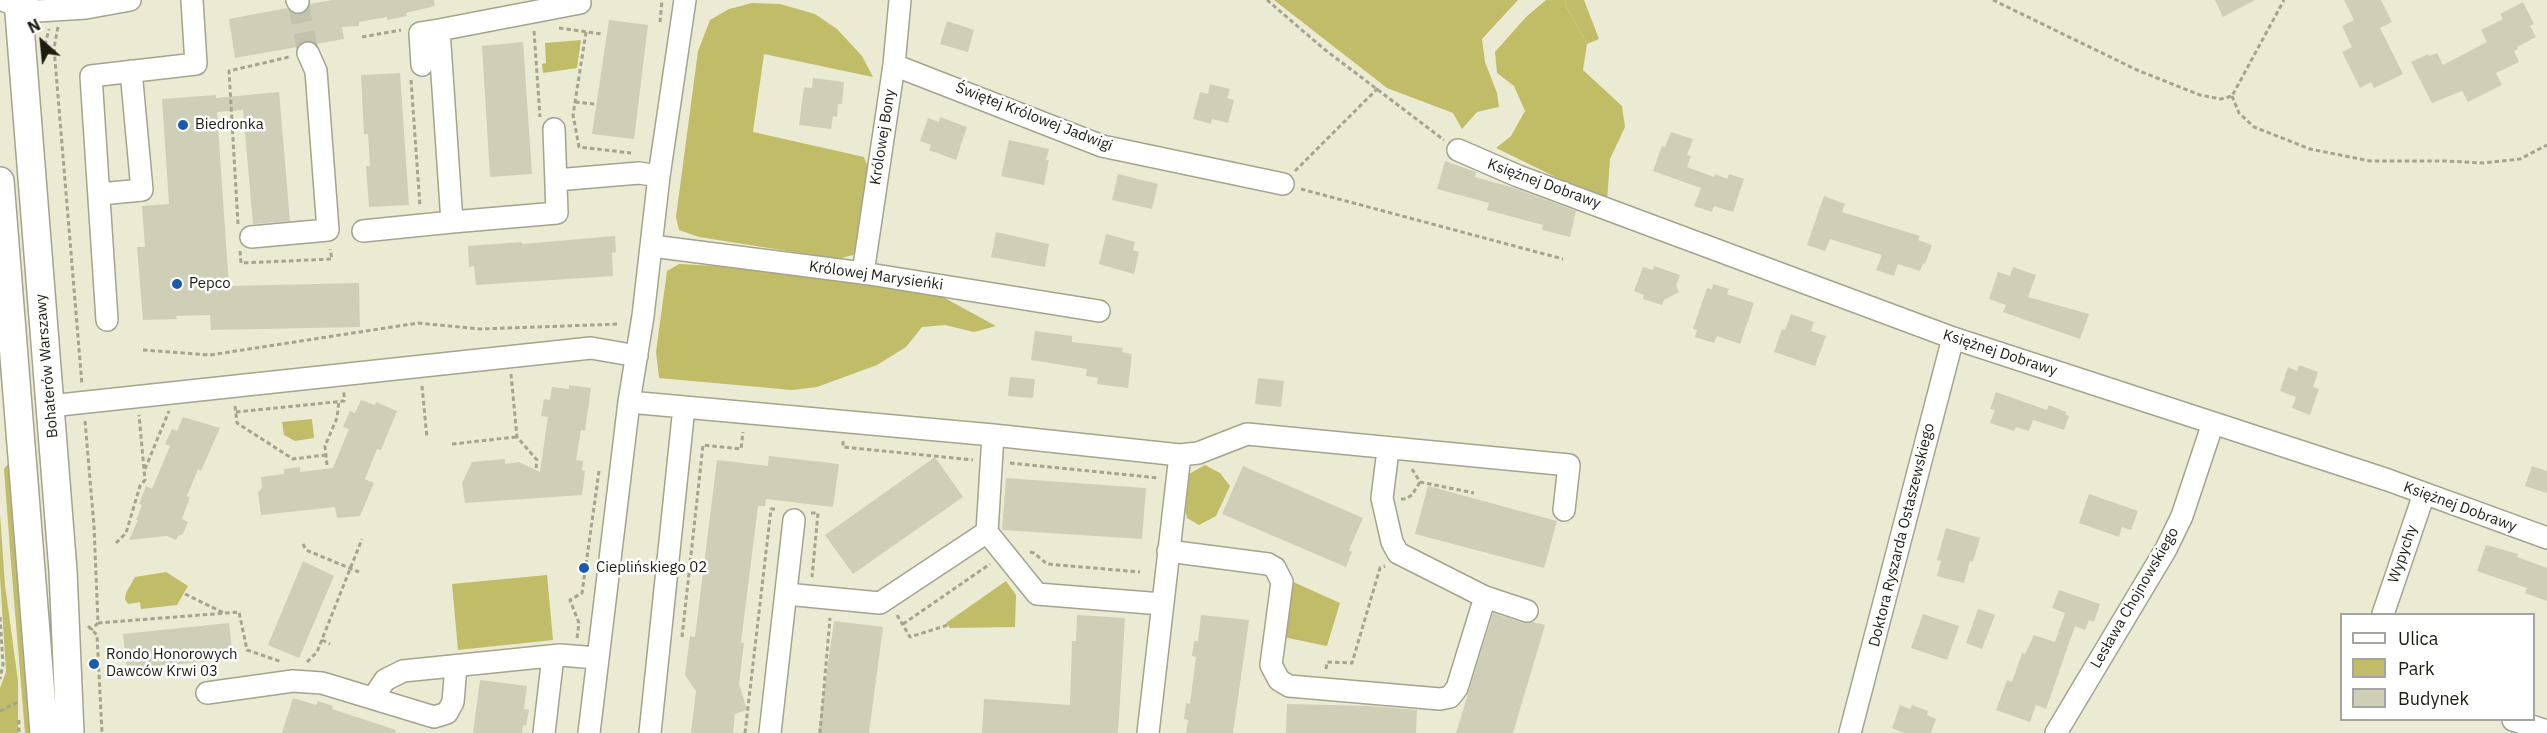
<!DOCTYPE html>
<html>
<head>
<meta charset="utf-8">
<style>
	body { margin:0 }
	#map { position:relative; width:2547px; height:733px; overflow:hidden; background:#ebebd3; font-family:"IBM Plex Sans",sans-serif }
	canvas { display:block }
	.legend { position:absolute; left:2340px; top:613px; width:195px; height:108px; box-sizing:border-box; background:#fff; border:2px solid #a4a4a1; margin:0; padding:8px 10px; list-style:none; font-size:18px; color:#1c1c13 }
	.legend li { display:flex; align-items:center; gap:12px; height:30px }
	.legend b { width:30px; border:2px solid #a4a4a1 }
	.north { position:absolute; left:12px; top:12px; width:60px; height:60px; -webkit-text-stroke:4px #fff; paint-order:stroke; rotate:333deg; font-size:16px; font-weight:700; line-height:24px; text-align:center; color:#1c1c13 }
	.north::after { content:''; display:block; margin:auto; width:21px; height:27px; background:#1c1c13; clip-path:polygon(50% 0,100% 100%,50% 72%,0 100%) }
</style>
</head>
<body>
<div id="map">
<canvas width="2547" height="733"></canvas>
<ul class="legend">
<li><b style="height:8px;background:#fff"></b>Ulica</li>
<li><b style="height:16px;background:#c0bc68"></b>Park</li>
<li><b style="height:16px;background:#cfcfb8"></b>Budynek</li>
</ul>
<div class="north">N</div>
</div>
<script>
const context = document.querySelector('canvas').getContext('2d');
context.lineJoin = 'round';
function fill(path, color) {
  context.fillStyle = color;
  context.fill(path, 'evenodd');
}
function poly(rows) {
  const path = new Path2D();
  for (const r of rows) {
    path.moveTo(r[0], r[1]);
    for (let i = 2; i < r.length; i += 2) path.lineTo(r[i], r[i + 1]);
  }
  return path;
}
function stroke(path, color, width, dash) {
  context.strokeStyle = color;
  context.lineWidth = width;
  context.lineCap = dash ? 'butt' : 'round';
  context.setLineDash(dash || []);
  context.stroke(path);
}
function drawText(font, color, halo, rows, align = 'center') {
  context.font = font + ' "IBM Plex Sans",sans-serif';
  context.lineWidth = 5;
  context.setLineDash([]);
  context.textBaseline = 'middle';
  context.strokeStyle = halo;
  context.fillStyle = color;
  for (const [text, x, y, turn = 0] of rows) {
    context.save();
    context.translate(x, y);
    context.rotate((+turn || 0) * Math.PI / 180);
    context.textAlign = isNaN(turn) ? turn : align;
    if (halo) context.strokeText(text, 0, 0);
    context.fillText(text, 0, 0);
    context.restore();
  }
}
fill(poly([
	[1274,0,1518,0,1482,39,1485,62,1497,93,1499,107,1477,112,1462,129,1453,113,1387,88],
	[1566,0,1584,0,1599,39,1587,44,1565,4],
	[752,3,780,4,815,14,837,29,862,56,873,77,764,54,753,132,864,157,871,175,861,242,853,255,838,259,699,237,679,230,676,217,698,51,710,20,729,9],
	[581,40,577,68,543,73,542,64,546,63,545,43],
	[679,264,849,273,928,289,996,326,974,332,945,325,922,327,906,347,877,365,817,387,792,390,659,378,656,352,667,271],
	[312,419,314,438,295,441,284,435,282,422],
	[11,460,33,733,25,733,11,563,4,469],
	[0,514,5,585,18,681,18,733,0,733,0,688,6,672,0,576],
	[166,572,188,586,177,605,141,609,140,602,128,604,125,599,126,593,135,577],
	[547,575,553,640,458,650,452,584],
	[1006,581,1016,595,1015,627,950,628,946,623],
	[1291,581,1340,603,1327,646,1283,637]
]), '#c0bc68');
fill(poly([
	[1546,0,1566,0,1565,4,1587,44,1583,70,1622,106,1625,127,1610,159,1607,202,1496,148,1511,136,1525,111,1514,86,1497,73,1495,52,1526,17],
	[1205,465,1220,473,1230,486,1216,516,1199,525,1187,518,1182,495,1189,474]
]), '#c1bd66');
fill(poly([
	[332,0,434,0,435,6,406,13,407,16,387,20,387,17,359,22,359,26,342,27,344,39,316,44,310,40,303,41,297,47,235,58,229,19,287,8,298,15,304,13,310,4],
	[2215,0,2255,0,2223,17],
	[2344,0,2381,0,2392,22,2380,28,2403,74,2374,88,2371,82,2360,88,2342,52,2352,47,2342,26,2354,20],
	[2523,2,2534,24,2530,26,2536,37,2517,47,2518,49,2514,51,2519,62,2496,73,2502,85,2468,102,2462,91,2432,103,2411,62,2428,54,2429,56,2437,53,2443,65,2487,42,2481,30,2503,19,2500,14],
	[609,20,648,25,634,139,592,134],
	[947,21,974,30,968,52,940,44],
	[523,42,532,174,490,177,482,46],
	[400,73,409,205,369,207,366,166,370,166,368,134,364,134,361,75],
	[813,78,844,82,842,104,838,104,837,117,833,116,831,129,799,125,804,87,812,88],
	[1210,84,1230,89,1227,98,1234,100,1228,123,1212,119,1211,124,1193,119,1200,92,1208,94],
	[279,92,290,221,253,224,243,110,217,112,229,286,359,283,360,327,211,330,210,315,176,316,177,319,143,320,137,247,145,247,142,206,169,204,162,99,216,95,216,98],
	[940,117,967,127,956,160,929,150,931,145,920,141,928,118,939,122],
	[1671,132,1693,139,1687,155,1691,156,1687,167,1714,177,1715,174,1727,179,1729,174,1744,179,1733,212,1714,206,1712,212,1694,206,1701,188,1653,171,1662,146,1665,147],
	[1009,140,1049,149,1046,160,1049,160,1044,185,1001,176],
	[1445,161,1476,172,1475,177,1511,187,1576,211,1570,237,1542,230,1543,225,1487,210,1489,203,1437,189],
	[1118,174,1158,184,1152,209,1112,200],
	[1824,196,1845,204,1842,212,1920,236,1918,240,1932,245,1925,264,1923,263,1920,271,1898,264,1894,276,1876,270,1882,255,1830,239,1825,251,1807,245],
	[996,232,1049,244,1045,267,991,257],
	[1106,234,1135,242,1133,250,1139,252,1134,274,1099,264],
	[615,236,616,252,612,253,613,276,476,285,474,266,469,267,468,246,522,242,522,244],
	[1654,266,1680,275,1676,286,1679,292,1664,300,1662,305,1643,299,1644,295,1634,291,1643,267,1653,270],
	[2013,267,2036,275,2028,297,2089,314,2080,339,2003,312,2006,305,1989,299,1998,272,2010,276],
	[1713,284,1729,289,1727,294,1754,303,1740,344,1717,336,1714,343,1695,337,1697,330,1693,329,1707,288,1712,289],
	[1791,314,1814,322,1811,331,1826,336,1815,366,1774,352,1782,329,1785,330],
	[1035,331,1072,336,1072,342,1123,348,1122,352,1132,354,1128,388,1097,384,1098,378,1086,376,1087,369,1031,360],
	[2299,365,2318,372,2313,387,2319,389,2310,415,2292,408,2296,397,2280,391,2288,367,2297,371],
	[1010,377,1035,379,1033,398,1008,396],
	[1258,378,1284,381,1281,407,1255,404],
	[569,385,591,388,585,431,581,430,576,460,583,461,582,470,585,471,582,495,465,503,462,483,472,462,505,459,505,464,519,462,540,472,548,417,541,416,544,399,550,400,552,387,569,389],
	[1996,392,2047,410,2049,405,2066,412,2066,415,2069,416,2064,430,2033,420,2029,431,2016,427,2014,431,1990,423,1995,410,1990,409],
	[361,400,375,405,376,402,397,411,381,450,377,449,365,479,374,483,360,516,337,518,335,507,261,515,258,492,262,488,261,477,284,474,284,469,300,467,300,472,333,468,349,429,343,427,350,411,355,413],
	[183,417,220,428,201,471,198,469,187,496,190,497,182,519,188,522,183,534,178,536,176,540,167,536,129,540,138,520,136,520,142,505,139,504,146,486,152,489,170,446,165,444,172,429,177,431],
	[769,456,839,464,833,507,766,499,765,506,758,506,741,642,744,643,739,684,747,710,735,714,733,733,691,733,696,691,685,675,690,636,695,637,717,460,768,466],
	[935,457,963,497,853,574,825,535],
	[1243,466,1363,518,1349,550,1352,552,1346,567,1222,514],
	[2532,466,2547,471,2547,493,2525,486],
	[1006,478,1146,488,1142,539,1002,530],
	[1428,486,1557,521,1544,568,1415,534],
	[2089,494,2138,511,2131,530,2122,527,2119,537,2079,523],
	[1946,528,1980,538,1973,562,1970,561,1964,583,1937,576,1941,561,1937,560],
	[2486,545,2518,554,2517,557,2547,568,2547,601,2525,593,2527,588,2477,571],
	[303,561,334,576,299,658,268,645],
	[2059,590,2100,604,2094,622,2089,620,2085,630,2075,626,2046,709,2036,705,2030,722,1996,710,2007,680,2012,682,2022,653,2025,654,2034,635,2055,642,2065,613,2052,608],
	[1978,609,1995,615,1982,649,1966,643],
	[1493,613,1523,623,1533,622,1545,625,1513,733,1456,733],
	[1923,614,1959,626,1947,660,1911,648],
	[1077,615,1125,618,1118,733,982,733,984,699,1070,705,1072,641,1076,641],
	[1201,615,1249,620,1233,733,1186,733,1188,720,1184,719,1186,703,1190,704,1196,657,1192,656,1194,641,1198,641],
	[834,621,883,627,869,733,818,733],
	[229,623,233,659,127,669,123,634],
	[480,680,527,686,524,709,529,710,526,726,523,725,522,733,473,733],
	[293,698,316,705,318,701,333,706,332,709,396,730,395,733,282,733],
	[1287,704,1370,706,1417,710,1416,733,1286,733],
	[1900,705,1910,709,1912,705,1928,711,1927,715,1936,719,1931,733,1904,733,1892,728]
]), '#cfcfb8');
stroke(poly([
	[298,2,308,53]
]), '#c2c2ad', 21, [21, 10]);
const minor = poly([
	[3,0,19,7,38,11,86,8,130,0],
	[297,0,298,2],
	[422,65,420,33,439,30],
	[894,65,1102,146,1283,184],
	[1458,150,1518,176,1953,338,2388,480,2547,538],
	[556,180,639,173,659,176],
	[100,194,142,190,131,71],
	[452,222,557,213,554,129],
	[363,231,452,222,439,30,580,3],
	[251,237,328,230,316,71,308,53],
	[652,246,863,273,1099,311],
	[863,273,894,65,900,0],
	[107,320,91,76,196,64,192,0],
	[629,402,993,435,987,532,880,603,786,594],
	[50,406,591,348,637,356],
	[993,435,1180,455,1148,733],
	[1388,450,1382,498,1392,542,1398,553,1485,597,1527,611],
	[1180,455,1198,453,1247,434,1569,465,1564,510],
	[987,532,1037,594,1162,604],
	[1168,551,1268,564,1275,568,1282,582,1271,665,1279,680,1289,686,1440,699,1450,697,1457,688,1485,597],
	[2383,614,2424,494],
	[207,693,293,681,322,683,434,717,447,713,453,702,456,666],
	[373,698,385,680,403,671,560,655,597,658],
	[2513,720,2547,731],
	[544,733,553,656],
	[589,733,629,402,643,316,659,176,685,0],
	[650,733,684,407],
	[770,733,794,520],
	[1850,733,1953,338],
	[2056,733,2166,549,2182,516,2213,423]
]);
const major = poly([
	[18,0,63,571,70,733],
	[0,181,44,733]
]);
stroke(minor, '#a4a38d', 24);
stroke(major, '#a4a38d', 30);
stroke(poly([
	[1267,0,1324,49,1444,140],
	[1993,0,2137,70,2200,95,2221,99,2232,96,2284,0],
	[660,22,662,0],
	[58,27,54,48,82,385],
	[559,28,602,34],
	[534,31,540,117],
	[586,32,573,115,579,147,631,153],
	[362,37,401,30],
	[45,45,49,29],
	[411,80,420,206],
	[2232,96,2239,113,2254,127,2310,149,2370,161,2446,161,2483,163,2520,159,2547,145],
	[575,102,594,104],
	[1295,171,1378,88],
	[1301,189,1563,259],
	[238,224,229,71,289,57],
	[240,251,241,263,332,259,330,249],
	[143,350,210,355,418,323,480,329,620,324],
	[511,374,517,437,537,460,536,468],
	[422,386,427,438],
	[235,406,237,423,293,459,325,455],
	[236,412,344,401,344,392],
	[85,421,94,526,98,623,91,630],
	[843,441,843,447,973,460],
	[452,444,516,437],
	[1010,463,1158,478],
	[327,465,325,446,337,418,339,401],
	[145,469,169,411],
	[1412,469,1420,482,1474,493],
	[1401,499,1406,499,1412,495,1420,482],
	[811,513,818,513,812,577],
	[116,543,126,533,140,486,145,480,139,415],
	[303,544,306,550,359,572],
	[1030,552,1034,553,1047,564,1140,572],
	[185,594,224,613],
	[897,615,910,637,948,625],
	[0,617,3,664,0,679],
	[98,623,239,612,247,650,282,662],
	[903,624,990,564],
	[88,626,97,635,102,733],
	[682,637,703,445,741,449,743,432],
	[577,638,579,623,570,600,582,593,599,471],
	[322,640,330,644],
	[307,662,317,652,362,539],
	[1326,669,1327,662,1352,663,1380,568,1385,566],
	[0,711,18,702],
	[19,720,19,733],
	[745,733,771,509,778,509],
	[820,733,830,618]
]), '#a4a491', 3, [4.5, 3]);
stroke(minor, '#fff', 21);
stroke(major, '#fff', 27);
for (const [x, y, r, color] of [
	[183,125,6,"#1a5aaa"],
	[177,284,6,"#1a5aaa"],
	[584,568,6,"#1a5aaa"],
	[94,664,6,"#1a5aaa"]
]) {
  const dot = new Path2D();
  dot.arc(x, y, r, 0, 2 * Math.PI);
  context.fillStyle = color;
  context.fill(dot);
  stroke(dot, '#fff', 2);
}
drawText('15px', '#1c1c13', '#fff', [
	["Świętej Królowej Jadwigi",1034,117,21],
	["Królowej Bony",883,137,-81],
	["Księżnej Dobrawy",1544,184,20],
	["Królowej Marysieńki",876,276,8],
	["Księżnej Dobrawy",2000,353,18],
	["Bohaterów Warszawy",47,366,-95],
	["Księżnej Dobrawy",2460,507,20],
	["Doktora Ryszarda Ostaszewskiego",1902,535,-76],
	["Wypychy",2403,554,-71],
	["Lesława Chojnowskiego",2135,598,-60]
]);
drawText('15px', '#1c1c13', '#fff', [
	["Biedronka",195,125],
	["Pepco",189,284],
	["Cieplińskiego 02",596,568],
	["Rondo Honorowych",106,655],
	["Dawców Krwi 03",106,672]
], 'left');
</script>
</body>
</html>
